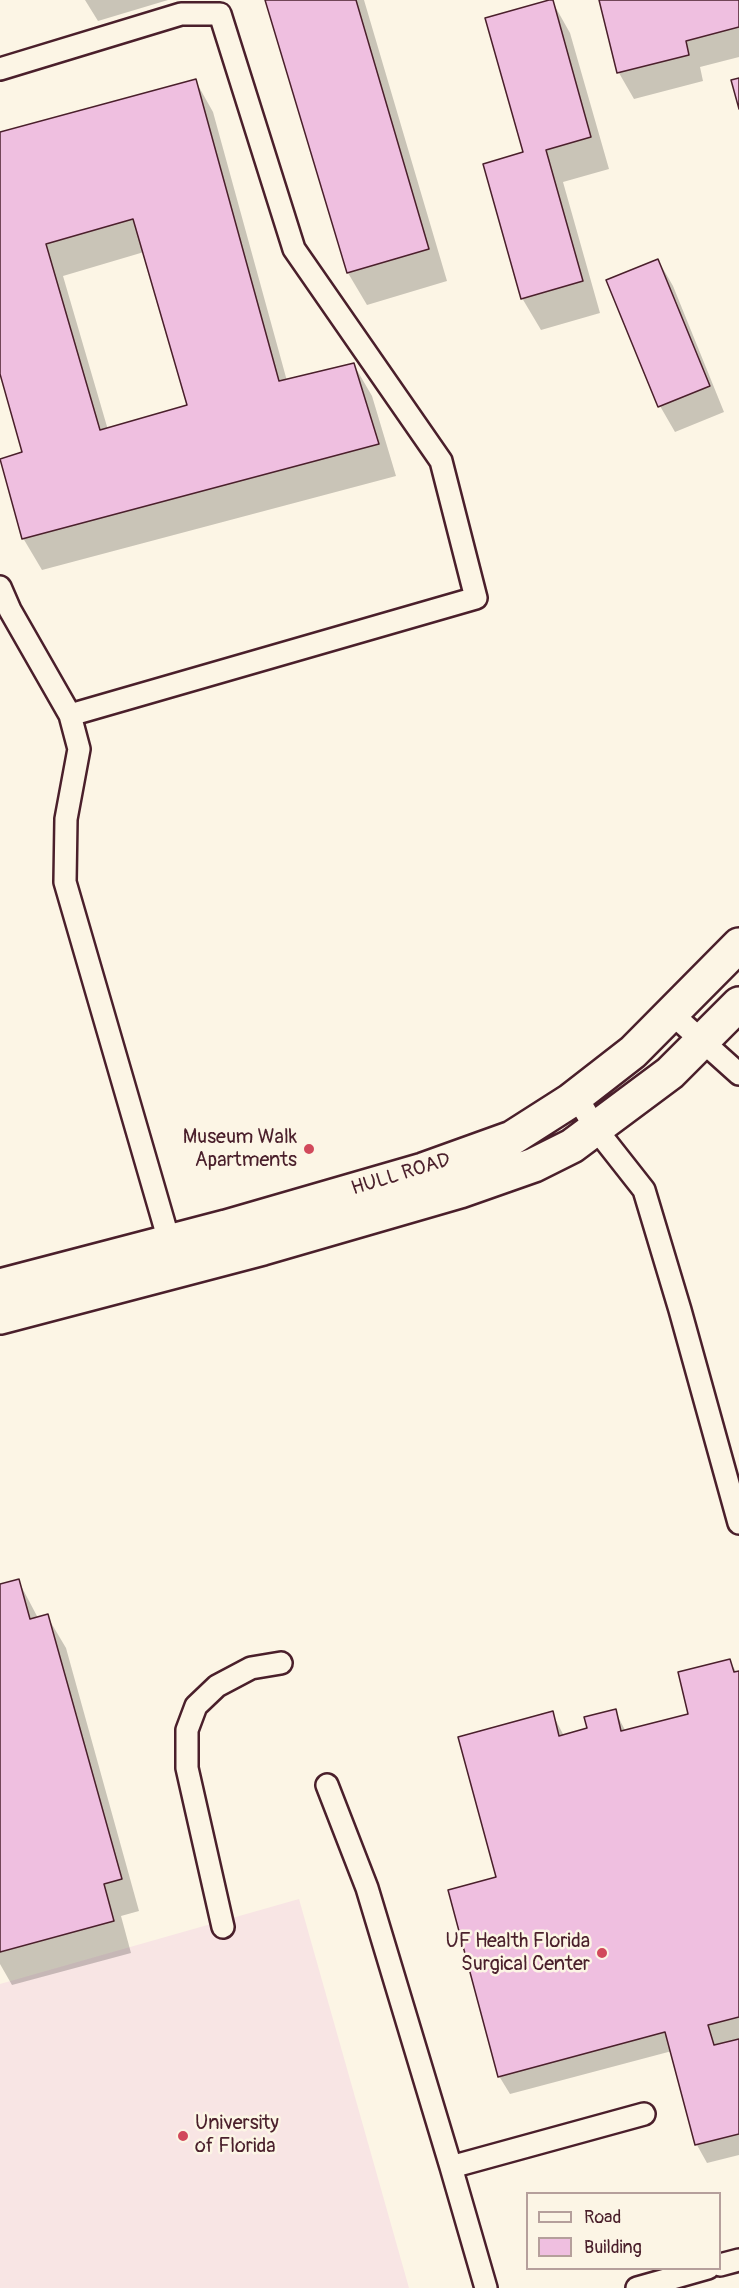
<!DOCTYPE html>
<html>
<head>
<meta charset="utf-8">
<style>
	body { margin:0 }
	#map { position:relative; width:739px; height:2288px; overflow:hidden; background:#fcf5e5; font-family:Pangolin,sans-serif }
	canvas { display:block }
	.legend { position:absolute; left:526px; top:2192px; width:195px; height:78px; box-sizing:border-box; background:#fcf5e5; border:2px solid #b59f9b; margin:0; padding:8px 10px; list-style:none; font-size:18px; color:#4a1f2b }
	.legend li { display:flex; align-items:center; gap:12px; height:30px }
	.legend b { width:30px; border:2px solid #b59f9b }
</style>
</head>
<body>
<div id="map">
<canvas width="739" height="2288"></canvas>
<ul class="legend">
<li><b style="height:8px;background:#fcf5e5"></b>Road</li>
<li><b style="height:16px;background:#efbfe0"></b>Building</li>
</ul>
</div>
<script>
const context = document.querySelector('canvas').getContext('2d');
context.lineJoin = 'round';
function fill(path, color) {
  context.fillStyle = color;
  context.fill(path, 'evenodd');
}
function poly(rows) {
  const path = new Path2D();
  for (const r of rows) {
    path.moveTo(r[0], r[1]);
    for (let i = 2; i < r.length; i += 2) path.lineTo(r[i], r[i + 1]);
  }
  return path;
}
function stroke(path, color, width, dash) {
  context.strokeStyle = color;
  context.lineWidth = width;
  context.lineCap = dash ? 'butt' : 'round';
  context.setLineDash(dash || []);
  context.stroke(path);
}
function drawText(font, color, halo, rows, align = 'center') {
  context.font = font + ' Pangolin,sans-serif';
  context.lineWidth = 5;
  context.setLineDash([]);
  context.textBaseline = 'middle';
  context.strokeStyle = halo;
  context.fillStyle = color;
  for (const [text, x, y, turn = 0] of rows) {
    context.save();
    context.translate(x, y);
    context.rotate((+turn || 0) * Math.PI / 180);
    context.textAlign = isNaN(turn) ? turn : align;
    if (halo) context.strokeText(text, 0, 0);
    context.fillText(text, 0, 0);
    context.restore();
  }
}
fill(poly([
	[299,1899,409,2288,0,2288,0,1984]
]), '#f8e5e4');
fill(poly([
	[85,0,168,0,98,21],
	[267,0,364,0,447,281,367,305,348,273],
	[601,0,739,0,739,57,700,67,703,81,634,99,619,73],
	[552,1,570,33,609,169,563,182,600,313,541,330,522,298,525,153],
	[195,80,213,112,287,381,354,365,372,396,396,476,42,570,23,538,23,453,0,369,0,134],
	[144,252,189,406,108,430,63,276],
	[658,260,673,286,724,412,675,432,660,406],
	[18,1580,38,1618,47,1616,66,1648,139,1911,121,1916,131,1953,12,1985,0,1964,0,1585],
	[729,1660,737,1673,739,1672,739,2155,707,2163,697,2145,672,2051,510,2094,499,2076,498,1878,552,1713,564,1736,589,1729,615,1711,626,1732,690,1715]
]), '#0003');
const building = poly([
	[265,0,356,0,429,249,347,273,265,0],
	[549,0,553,0,591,137,546,150,583,281,521,299,483,164,523,152,485,18,549,0],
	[599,0,739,0,739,27,686,41,689,55,617,73,599,0],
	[739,78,739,109,731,80,739,78],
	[196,79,279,381,354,363,379,444,22,539,0,459,22,452,0,374,0,132,196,79],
	[133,219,187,405,100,430,46,244,133,219],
	[658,259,710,386,658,407,606,280,658,259],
	[19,1579,30,1619,48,1614,122,1879,104,1884,114,1921,0,1952,0,1584,19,1579],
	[730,1659,734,1672,739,1671,739,2017,708,2025,714,2045,739,2039,739,2134,695,2145,665,2032,498,2077,448,1890,496,1877,458,1737,553,1711,559,1736,587,1728,584,1717,616,1709,621,1731,688,1714,678,1672,730,1659]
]);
fill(building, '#efbfe0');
stroke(building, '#4a1f2b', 1.5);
const service = poly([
	[0,69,181,14,220,14,294,249,441,461,476,598,70,715],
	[0,587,10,610,70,715,79,749,66,819,65,882,172,1251],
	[671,1013,739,1074],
	[576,1096,596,1129,644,1190,680,1310,739,1523],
	[327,1785,367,1888,451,2167,644,2114],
	[223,1927,187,1768,187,1730,196,1706,217,1686,251,1668,281,1663],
	[451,2167,486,2288],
	[720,2265,739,2260],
	[637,2288,708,2268]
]);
const minor = poly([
	[0,1286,226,1227,423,1170,512,1138,570,1101,633,1052,739,945],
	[0,1317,263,1248,460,1191,534,1165,572,1146,670,1073,739,1004]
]);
stroke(service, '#4a1f2b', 26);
stroke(minor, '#4a1f2b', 38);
stroke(service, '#fcf5e5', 21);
stroke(minor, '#fcf5e5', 33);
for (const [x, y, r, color] of [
	[309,1149,6,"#d1495b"],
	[602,1953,6,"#d1495b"],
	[183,2136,6,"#d1495b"]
]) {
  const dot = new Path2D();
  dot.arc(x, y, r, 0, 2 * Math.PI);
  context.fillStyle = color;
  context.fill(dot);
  stroke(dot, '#fcf5e5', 2);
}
drawText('20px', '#4a1f2b', '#fcf5e5', [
	["Museum Walk",297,1138],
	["Apartments",297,1161],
	["UF Health Florida",590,1942],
	["Surgical Center",590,1965],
	["University",195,2124,"left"],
	["of Florida",195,2147,"left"]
], 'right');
drawText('20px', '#4a1f2b', '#fcf5e5', [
	["HULL ROAD",401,1175,-17]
]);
</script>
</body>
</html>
